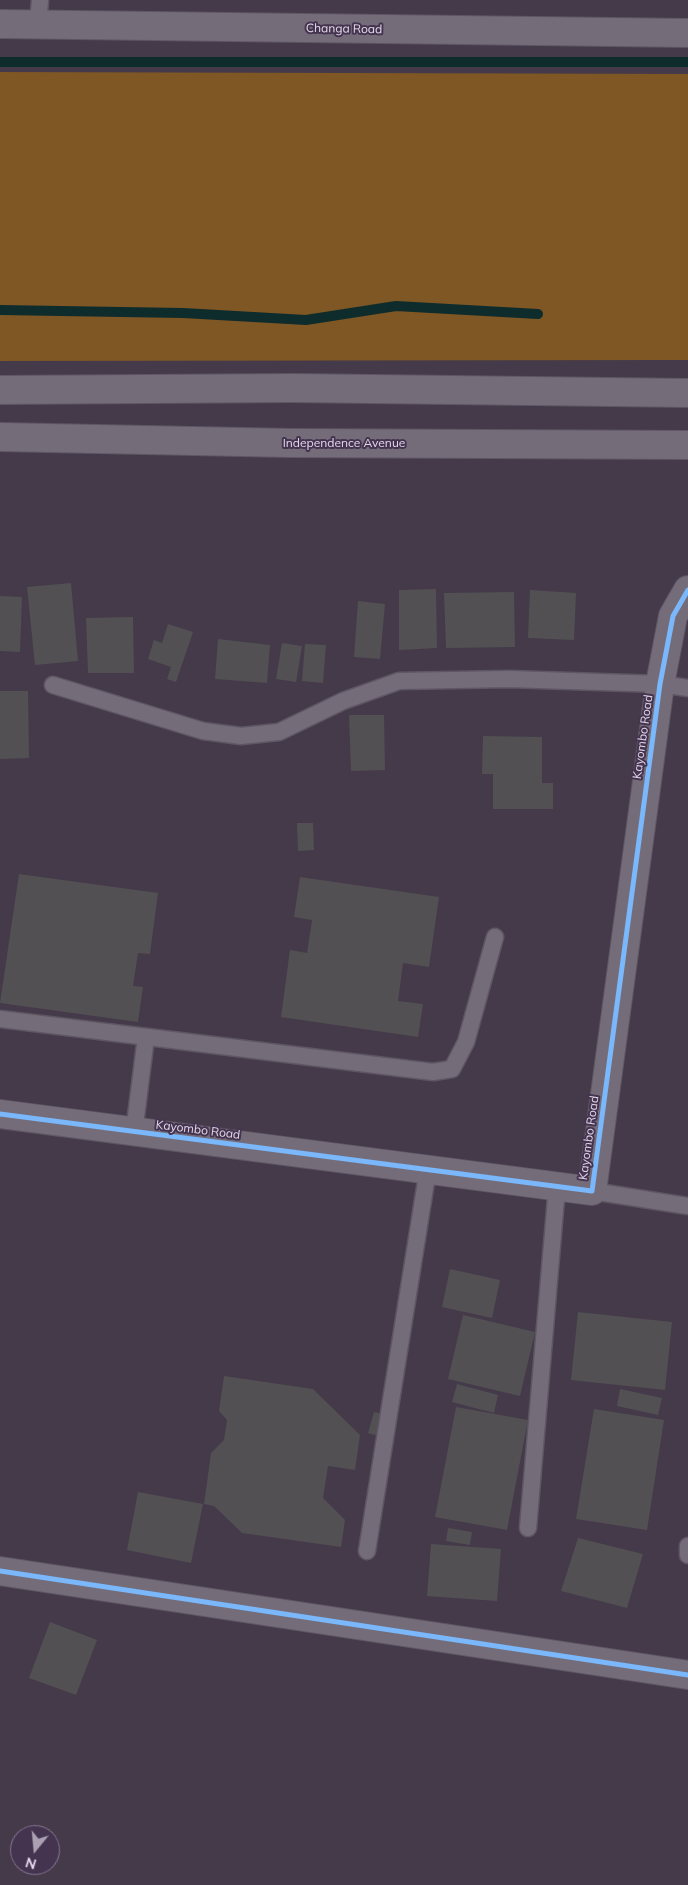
<!DOCTYPE html>
<html>
<head>
<meta charset="utf-8">
<style>
	body { margin:0 }
	#map { position:relative; width:688px; height:1885px; overflow:hidden; background:#443a4a; font-family:Mulish,sans-serif }
	canvas { display:block }
	.north { position:absolute; left:10px; top:1825px; width:50px; height:50px; box-sizing:border-box; background:#453450; border:1px solid #84768e; border-radius:50%; rotate:197deg; font-size:14px; font-weight:700; line-height:20px; text-align:center; color:#e3d8ea }
	.north::after { content:''; display:block; margin:auto; width:18px; height:22px; background:#aba1b2; clip-path:polygon(50% 0,100% 100%,50% 72%,0 100%) }
</style>
</head>
<body>
<div id="map">
<canvas width="688" height="1885"></canvas>
<div class="north">N</div>
</div>
<script>
const context = document.querySelector('canvas').getContext('2d');
context.lineJoin = 'round';
function fill(path, color) {
  context.fillStyle = color;
  context.fill(path, 'evenodd');
}
function poly(rows) {
  const path = new Path2D();
  for (const r of rows) {
    path.moveTo(r[0], r[1]);
    for (let i = 2; i < r.length; i += 2) path.lineTo(r[i], r[i + 1]);
  }
  return path;
}
function stroke(path, color, width, dash) {
  context.strokeStyle = color;
  context.lineWidth = width;
  context.lineCap = dash ? 'butt' : 'round';
  context.setLineDash(dash || []);
  context.stroke(path);
}
function drawText(font, color, halo, rows, align = 'center') {
  context.font = font + ' Mulish,sans-serif';
  context.lineWidth = 4;
  context.setLineDash([]);
  context.textBaseline = 'middle';
  context.strokeStyle = halo;
  context.fillStyle = color;
  for (const [text, x, y, turn = 0] of rows) {
    context.save();
    context.translate(x, y);
    context.rotate((+turn || 0) * Math.PI / 180);
    context.textAlign = isNaN(turn) ? turn : align;
    if (halo) context.strokeText(text, 0, 0);
    context.fillText(text, 0, 0);
    context.restore();
  }
}
fill(poly([
	[0,72,688,74,688,360,0,361]
]), '#7e5725');
stroke(poly([
	[0,62,688,62],
	[0,310,183,313,306,320,396,306,538,314]
]), '#0f2c2d', 10);
fill(poly([
	[71,583,78,661,35,665,27,587],
	[436,589,437,648,399,650,399,590],
	[530,590,576,593,574,640,528,638],
	[514,592,515,647,446,648,444,593],
	[0,596,22,597,20,652,0,651],
	[358,601,385,604,380,659,354,657],
	[133,617,134,673,88,673,86,618],
	[168,624,193,632,176,682,167,679,171,667,148,659,154,640,162,643],
	[218,639,270,645,267,683,215,679],
	[282,643,302,646,296,682,276,679],
	[305,644,326,645,323,683,302,681],
	[0,691,28,691,29,758,0,759],
	[349,715,384,715,385,770,351,771],
	[483,736,542,737,542,783,553,783,553,809,493,809,493,774,482,774],
	[297,823,313,823,314,850,298,851],
	[19,874,158,893,150,954,138,953,133,986,143,987,138,1022,0,1003],
	[300,877,439,897,429,967,403,963,398,1001,423,1004,418,1037,281,1017,290,950,307,953,312,920,294,917],
	[450,1269,500,1280,492,1318,442,1307],
	[578,1312,672,1322,665,1390,571,1380],
	[463,1315,535,1332,520,1396,448,1379],
	[224,1376,313,1389,360,1435,355,1470,328,1466,323,1498,345,1520,341,1547,242,1533,214,1506,204,1504,211,1453,224,1440,227,1420,219,1411],
	[457,1384,498,1395,494,1413,452,1402],
	[620,1389,662,1398,658,1415,617,1406],
	[456,1407,528,1420,507,1530,435,1517],
	[594,1409,664,1420,647,1530,576,1519],
	[374,1412,386,1415,381,1437,368,1433],
	[138,1492,203,1504,191,1563,127,1550],
	[448,1528,472,1532,470,1545,446,1541],
	[578,1538,643,1554,627,1608,561,1591],
	[431,1544,501,1549,497,1601,427,1596],
	[50,1622,97,1640,76,1695,29,1678]
]), '#535053');
const lane = poly([
	[38,25,40,0],
	[53,685,203,731,241,736,279,732,343,701,399,681,509,679,660,684,688,688],
	[0,1019,433,1072,452,1069,466,1042,495,937],
	[134,1132,146,1037],
	[592,1191,688,1206],
	[528,1528,557,1186],
	[688,1546,688,1555],
	[367,1551,428,1169]
]);
const street = poly([
	[0,1114,592,1191,660,684,673,616,688,590],
	[0,1571,688,1675]
]);
const secondary = poly([
	[0,24,688,33],
	[0,390,293,388,688,393],
	[0,437,290,443,688,445]
]);
stroke(lane, '#5f5664', 19);
stroke(street, '#5f5664', 30);
stroke(secondary, '#5f5664', 30);
stroke(lane, '#746d79', 16);
stroke(street, '#746d79', 28);
stroke(secondary, '#746d79', 28);
stroke(poly([
	[0,1114,592,1191,660,684,673,616,688,590],
	[0,1571,688,1675]
]), '#7ab7fb', 5);
drawText('12px', '#e3d8ea', '#453450', [
	["Changa Road",344,29,1],
	["Independence Avenue",344,443],
	["Kayombo Road",643,737,-82],
	["Kayombo Road",198,1130,7],
	["Kayombo Road",589,1138,-82]
]);
</script>
</body>
</html>
